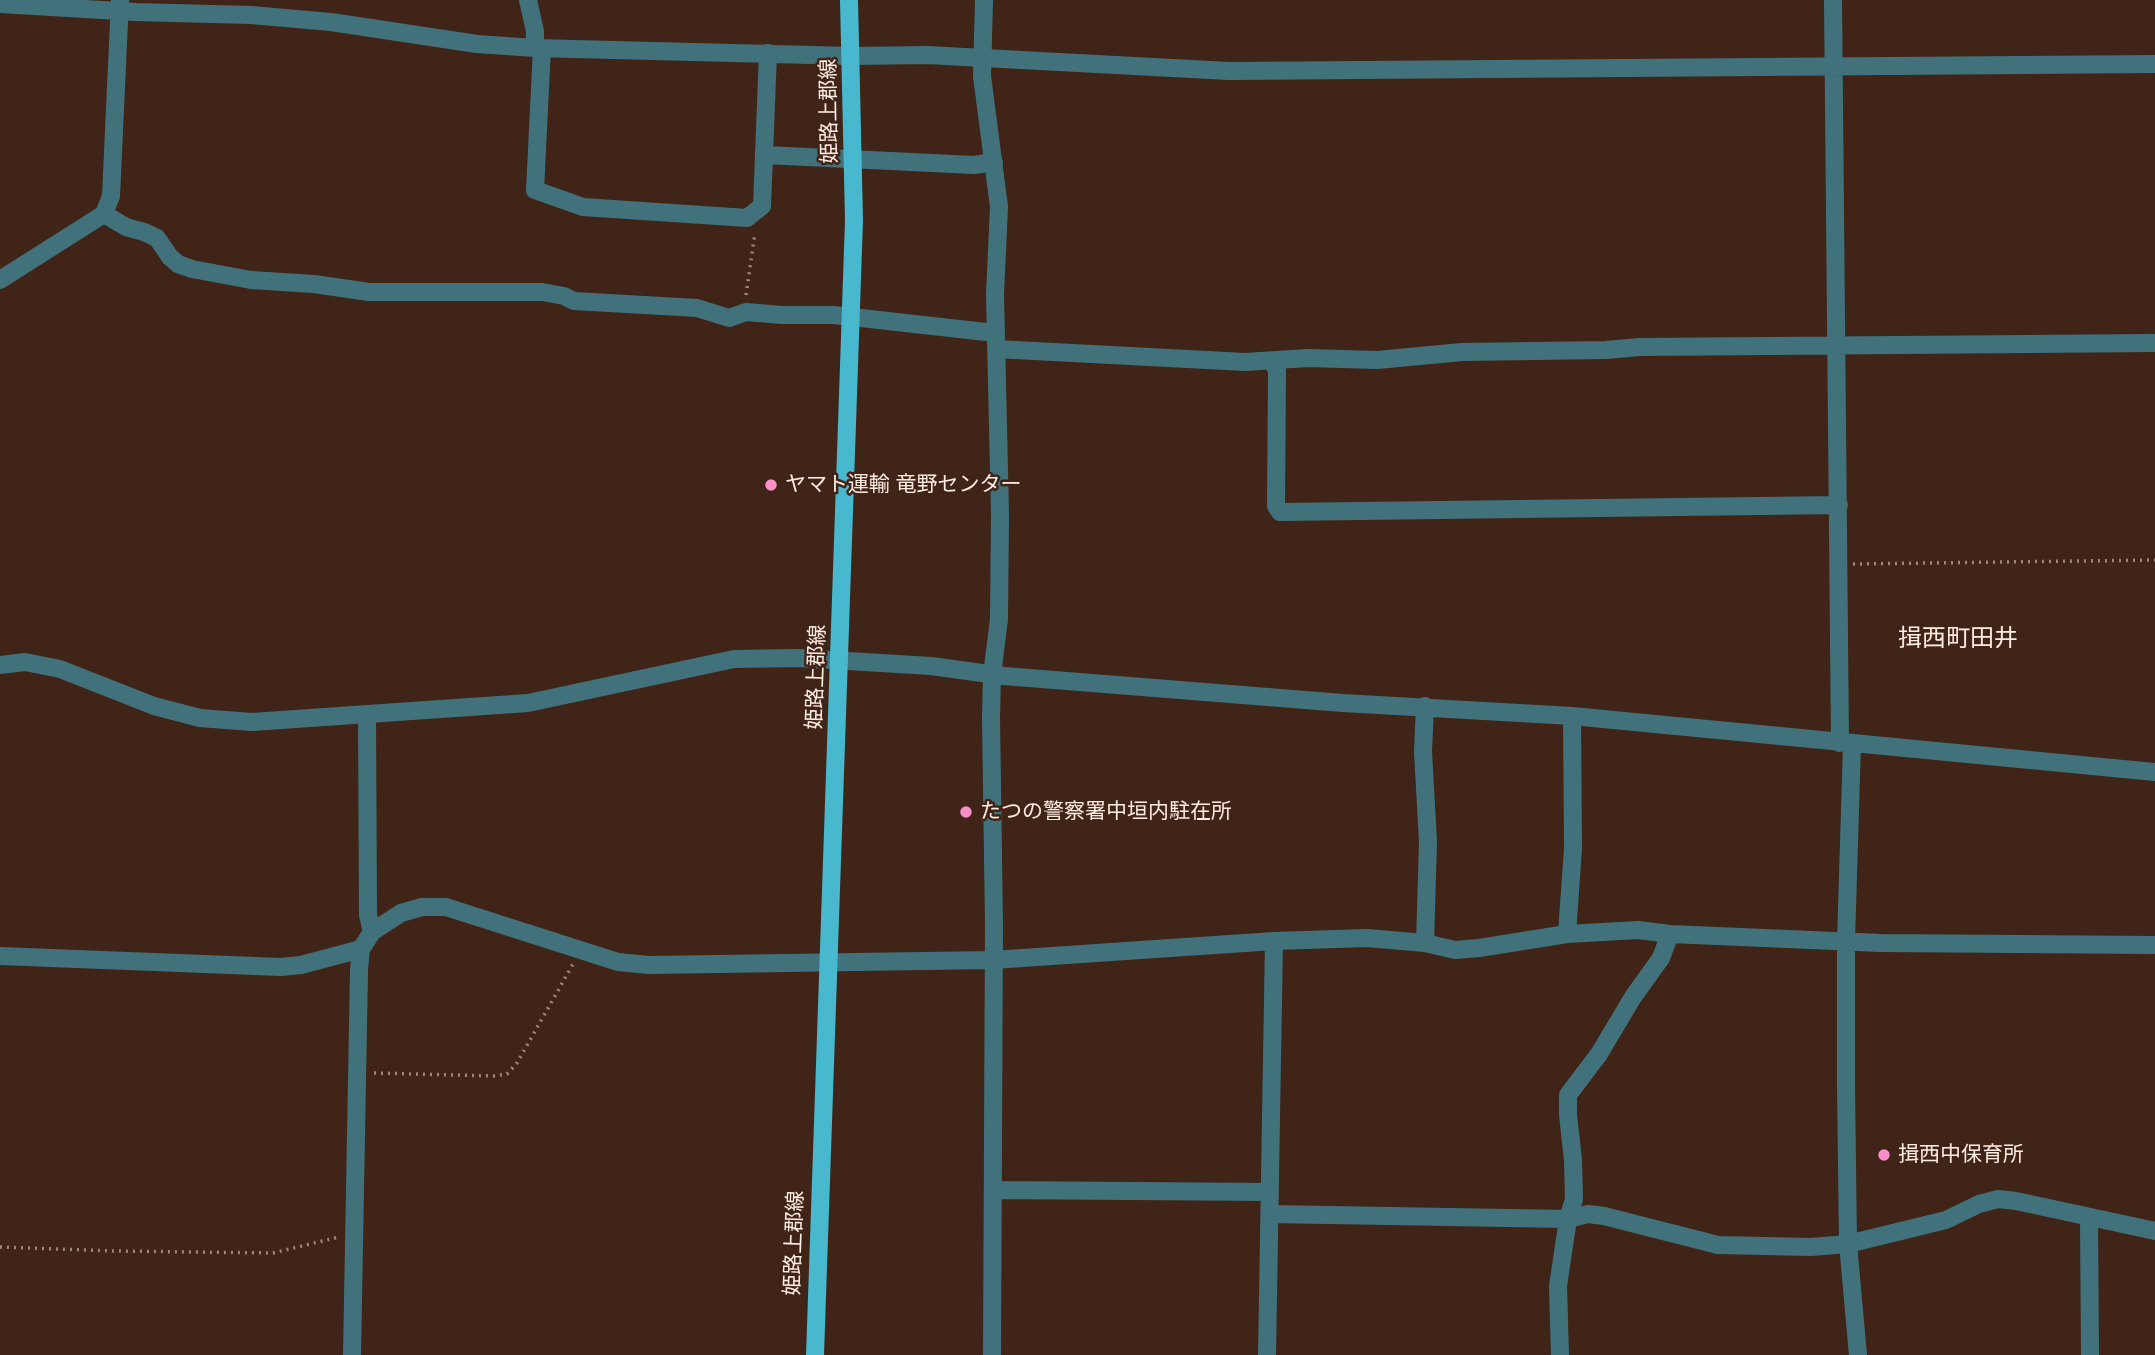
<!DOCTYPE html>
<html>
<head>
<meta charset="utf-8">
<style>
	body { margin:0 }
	canvas { display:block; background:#3f2417 }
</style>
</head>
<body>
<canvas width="2155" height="1355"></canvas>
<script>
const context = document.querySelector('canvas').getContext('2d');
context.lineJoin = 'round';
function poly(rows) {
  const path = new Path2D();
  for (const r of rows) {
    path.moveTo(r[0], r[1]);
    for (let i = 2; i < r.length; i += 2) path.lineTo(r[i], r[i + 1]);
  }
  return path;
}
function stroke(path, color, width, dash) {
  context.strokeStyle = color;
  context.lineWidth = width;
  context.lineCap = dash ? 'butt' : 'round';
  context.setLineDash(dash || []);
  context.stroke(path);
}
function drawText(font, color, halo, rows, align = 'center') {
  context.font = font + ' "Space Grotesk","Noto Sans JP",sans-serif';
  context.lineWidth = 5;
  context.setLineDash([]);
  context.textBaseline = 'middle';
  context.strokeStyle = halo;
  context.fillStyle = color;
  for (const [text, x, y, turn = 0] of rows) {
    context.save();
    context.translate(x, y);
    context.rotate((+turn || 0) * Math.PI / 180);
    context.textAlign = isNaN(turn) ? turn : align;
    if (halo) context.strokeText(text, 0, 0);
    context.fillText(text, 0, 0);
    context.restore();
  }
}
stroke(poly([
	[746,295,755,233],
	[1853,564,2155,560],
	[374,1073,494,1076,507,1074,517,1063,573,964],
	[0,1247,113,1251,273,1253,339,1237]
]), '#9d867b', 3.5, [2, 5]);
stroke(poly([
	[528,0,535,31,535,48],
	[984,0,982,76,999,207,995,294,1000,515,999,619,992,675,991,718,994,925,992,1355],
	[1833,0,1840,743],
	[0,4,136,12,251,15,331,22,477,44,535,48,852,56,927,55,1229,71,2155,64],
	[542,48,535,190,583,207,747,218,762,206,768,53],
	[765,155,974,165,994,162],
	[104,214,126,227,144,232,157,238,170,257,178,264,192,269,251,280,314,284,369,292,542,292,564,296,574,301,697,308,729,318,746,312,782,315,834,315,995,333],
	[0,280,104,214,111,196,120,0],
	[996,349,1245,362,1308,358,1377,360,1462,352,1606,350,1640,347,2155,343],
	[1273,362,1277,371,1276,506,1280,512,1839,505],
	[0,665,25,662,60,669,154,706,200,718,252,722,528,703,734,659,798,658,931,666,1004,676,1343,703,1572,716,2155,772],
	[367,714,368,915,372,932],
	[1852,744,1846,941,1846,1086,1848,1244,1858,1355],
	[1567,934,1573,848,1572,716],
	[1425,943,1428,842,1423,752,1425,706],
	[0,956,281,967,301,965,361,949],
	[993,1190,1270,1192],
	[1270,1214,1568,1219,1588,1214,1604,1216,1718,1245,1811,1247,1848,1244,1946,1220,1979,1204,1998,1199,2016,1201,2155,1231],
	[2089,1218,2090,1355],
	[352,1355,359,970,361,949,372,932,401,913,422,907,446,907,618,962,649,965,993,960,1274,941,1367,938,1425,943,1455,950,1479,948,1567,934,1638,930,1670,934,1881,943,2155,945],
	[1267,1355,1274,941],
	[1560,1355,1558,1286,1568,1219,1574,1199,1573,1160,1568,1115,1568,1095,1599,1054,1633,997,1661,958,1670,934]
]), '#41727c', 18);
stroke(poly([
	[815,1355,854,220,849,0]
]), '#47b8cd', 18);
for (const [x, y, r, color] of [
	[771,485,7,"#f98fc9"],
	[966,812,7,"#f98fc9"],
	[1884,1155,7,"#f98fc9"]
]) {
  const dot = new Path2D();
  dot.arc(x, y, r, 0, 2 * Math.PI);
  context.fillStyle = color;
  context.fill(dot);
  stroke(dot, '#3f2417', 2.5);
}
drawText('21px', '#ffece3', '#3f2417', [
	["姫路上郡線",830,111,-91],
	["姫路上郡線",817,677,-88],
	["姫路上郡線",795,1243,-88]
]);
drawText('21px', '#ffece3', '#3f2417', [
	["ヤマト運輸 竜野センター",785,485],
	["たつの警察署中垣内駐在所",980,812],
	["揖西中保育所",1898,1155]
], 'left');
drawText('24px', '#ffece3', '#3f2417', [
	["揖西町田井",1958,639]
]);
</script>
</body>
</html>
